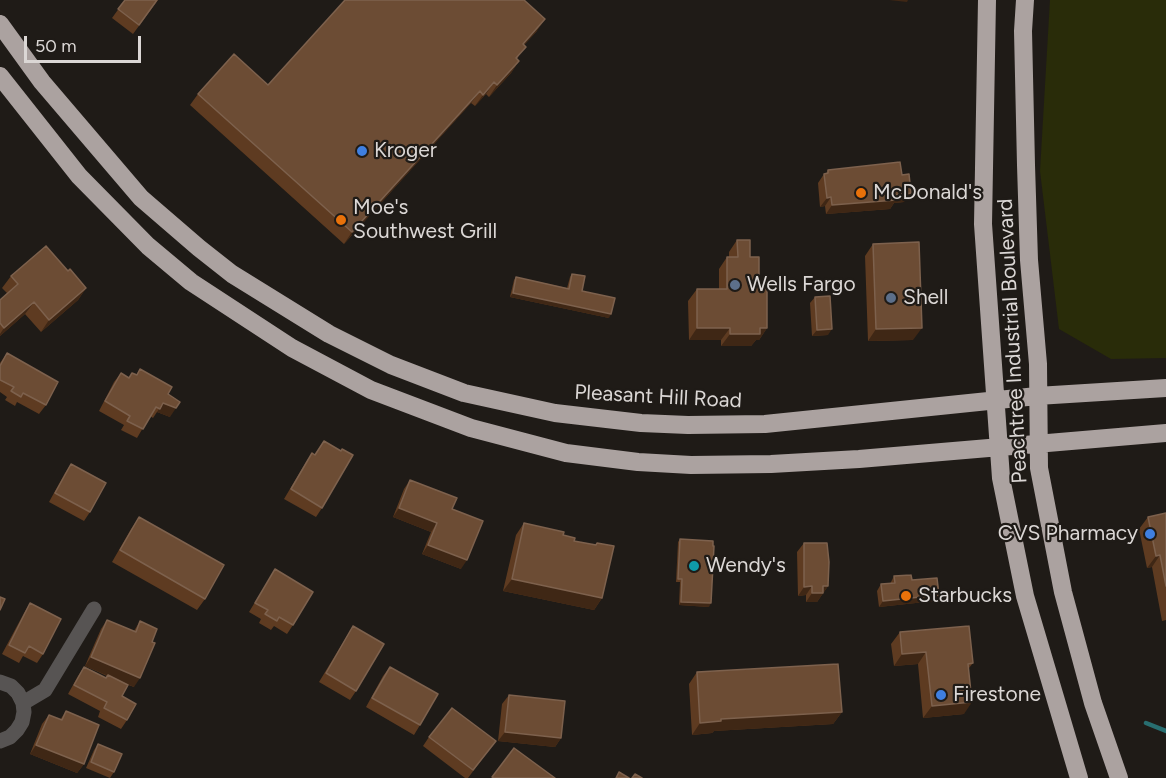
<!DOCTYPE html>
<html>
<head>
<meta charset="utf-8">
<style>
	body { margin:0 }
	#map { position:relative; width:1166px; height:778px; overflow:hidden; background:#1f1b17; font-family:Figtree,sans-serif }
	canvas { display:block }
	.scale { position:absolute; left:24px; top:36px; width:117px; height:27px; box-sizing:border-box; border:3px solid #dbd7d5; border-top:0; padding-left:8px; font-size:18px; line-height:21px; white-space:nowrap; color:#dbd7d5; -webkit-text-stroke:4px #1f1b17; paint-order:stroke }
</style>
</head>
<body>
<div id="map">
<canvas width="1166" height="778"></canvas>
<div class="scale">50 m</div>
</div>
<script>
const context = document.querySelector('canvas').getContext('2d');
context.lineJoin = 'round';
function fill(path, color) {
  context.fillStyle = color;
  context.fill(path, 'evenodd');
}
function poly(rows) {
  const path = new Path2D();
  for (const r of rows) {
    path.moveTo(r[0], r[1]);
    for (let i = 2; i < r.length; i += 2) path.lineTo(r[i], r[i + 1]);
  }
  return path;
}
function stroke(path, color, width, dash) {
  context.strokeStyle = color;
  context.lineWidth = width;
  context.lineCap = dash ? 'butt' : 'round';
  context.setLineDash(dash || []);
  context.stroke(path);
}
function drawText(font, color, halo, rows, align = 'center') {
  context.font = font + ' Figtree,sans-serif';
  context.lineWidth = 4.5;
  context.setLineDash([]);
  context.textBaseline = 'middle';
  context.strokeStyle = halo;
  context.fillStyle = color;
  for (const [text, x, y, turn = 0] of rows) {
    context.save();
    context.translate(x, y);
    context.rotate((+turn || 0) * Math.PI / 180);
    context.textAlign = isNaN(turn) ? turn : align;
    if (halo) context.strokeText(text, 0, 0);
    context.fillText(text, 0, 0);
    context.restore();
  }
}
fill(poly([
	[1050,0,1166,0,1166,358,1111,359,1059,329,1040,171]
]), '#292c09');
stroke(poly([
	[1146,723,1166,731]
]), '#286e70', 4.5);
stroke(poly([
	[0,682,11,686,18,693,23,703,24,712,22,722,17,730,10,737,0,741],
	[23,703,45,690,94,609]
]), '#575453', 15);
stroke(poly([
	[987,0,983,224,1001,478,1025,596,1079,778],
	[1025,0,1023,31,1026,165,1029,260,1038,364,1039,468,1063,592,1093,703,1119,778],
	[0,24,42,82,141,198,199,248,232,274,329,334,391,365,464,393,555,413,641,423,688,425,765,424,1037,396,1166,388],
	[0,76,79,176,148,246,191,282,292,348,371,390,471,428,566,453,638,462,691,465,771,464,859,459,1166,433]
]), '#aba2a0', 18);
fill(poly([
	[125,0,158,0,133,34,112,18],
	[537,31,524,45,517,59,519,61,511,73,489,97,486,94,475,106,471,103,344,244,190,105,198,94,268,85],
	[828,170,904,202,894,203,890,209,826,214,825,206,820,207,818,183,824,174,826,174],
	[737,240,750,257,759,289,767,328,759,340,756,340,751,346,721,346,721,340,689,340,688,301,697,289,719,289,719,269,727,257,729,257,729,252],
	[873,244,913,340,868,341,865,256],
	[68,271,86,288,78,300,41,332,25,314,0,336,0,300,7,293,2,288,11,276],
	[572,274,582,291,609,318,510,297,514,280,516,277,567,288,570,277],
	[815,297,828,335,812,336,810,303],
	[7,353,46,405,39,414,17,402,15,406,5,400,7,397,0,392,0,363],
	[140,369,168,394,170,417,157,412,153,418,150,416,137,438,121,430,124,425,99,411,114,382,121,373,129,378,132,373,136,375],
	[324,441,322,508,316,517,284,499,306,462,312,453,314,455],
	[71,464,90,512,84,521,49,502,65,473],
	[410,480,452,509,461,569,422,554,431,532,393,517,404,489],
	[1166,513,1166,620,1162,621,1152,567,1147,568,1139,529,1148,517],
	[139,517,205,599,197,610,112,562,131,529],
	[524,523,563,535,574,541,595,545,597,543,602,598,594,610,503,591,516,535],
	[680,539,709,607,679,605,680,582,676,582,678,542],
	[804,543,828,586,817,602,806,602,806,595,798,596,797,552],
	[275,569,293,625,287,634,274,626,271,630,259,623,261,619,249,612],
	[894,576,912,580,934,601,879,607,877,591,881,584,890,584],
	[30,603,43,654,37,663,23,656,19,663,2,654,24,613],
	[107,620,134,631,140,621,134,687,123,683,122,696,127,720,121,729,98,717,100,711,68,694,78,676,84,667,106,678,107,676,85,666,101,629],
	[353,626,356,691,350,700,319,682],
	[900,632,973,663,969,668,964,714,923,718,918,664,894,666,891,644],
	[390,667,420,725,414,735,366,707,383,676],
	[697,672,842,712,833,724,714,731,712,733,692,735,689,684],
	[509,695,561,738,555,747,498,741,502,704],
	[66,711,84,764,77,773,30,754,42,724,49,715,60,720],
	[429,737,489,750,468,778,465,778,423,746],
	[98,744,114,772,110,778,86,768,94,750]
]), '#5e3b21');
fill(poly([
	[889,0,908,0,907,2],
	[545,19,537,31,515,55,523,44],
	[519,61,511,73,489,97,497,85],
	[494,82,486,94,475,106,483,95],
	[480,91,471,103,344,244,352,232],
	[911,193,904,202,894,203,890,209,826,214,832,205,896,195],
	[831,197,825,206,820,207,827,198],
	[86,288,78,300,41,332,49,320],
	[513,293,611,314,609,318,510,297],
	[34,302,25,314,0,336,0,334,4,328],
	[697,328,730,328,721,340,689,340],
	[760,328,767,328,759,340,756,340,751,346,721,346,730,334],
	[922,328,913,340,868,341,876,329],
	[832,329,828,335,812,336,817,330],
	[163,403,176,408,170,417,157,412],
	[399,508,437,523,431,532,393,517],
	[428,545,467,560,461,569,422,554],
	[1160,555,1152,567,1147,568,1156,556],
	[512,579,602,598,594,610,503,591],
	[812,586,806,595,798,596,804,587],
	[823,586,828,586,817,602,806,602,812,593],
	[939,595,934,601,879,607,883,601],
	[681,602,711,603,709,607,679,605],
	[926,652,918,664,894,666,902,654],
	[91,657,140,678,134,687,85,666],
	[972,702,964,714,923,718,932,706],
	[842,712,833,724,714,731,712,733,692,735,700,723,721,719],
	[505,732,561,738,555,747,498,741],
	[36,745,84,764,77,773,30,754]
]), '#3f2715');
const building = poly([
	[125,0,157,0,139,25,118,9,125,0],
	[345,0,524,0,545,19,523,44,526,47,516,58,519,61,497,85,494,82,483,95,480,91,352,232,198,94,234,54,268,85,345,0],
	[900,162,902,175,909,174,911,193,896,195,896,200,832,205,831,197,827,198,824,174,828,173,828,170,900,162],
	[737,240,750,240,750,257,759,257,759,289,767,289,767,328,760,328,760,334,730,334,730,328,697,328,697,289,727,289,727,257,738,257,737,240],
	[919,242,922,328,876,329,873,244,919,242],
	[46,246,68,271,70,269,86,288,49,320,34,302,4,328,0,323,0,300,18,284,11,276,46,246],
	[572,274,585,276,582,291,615,298,611,314,513,293,516,277,569,289,572,274],
	[830,296,832,329,817,330,815,297,830,296],
	[7,353,58,382,46,405,23,393,21,397,11,391,14,387,0,380,0,366,7,353],
	[140,369,172,387,168,394,180,402,176,408,163,403,160,409,156,407,143,429,127,421,130,416,105,401,121,373,129,378,132,373,137,375,140,369],
	[324,441,341,451,342,449,353,455,322,508,291,489,312,453,315,455,324,441],
	[71,464,106,483,90,512,55,493,71,464],
	[410,480,457,498,452,509,483,521,467,560,428,545,437,523,399,508,410,480],
	[1166,513,1166,586,1160,555,1156,556,1148,517,1166,513],
	[139,517,224,565,205,599,120,550,139,517],
	[524,523,564,532,563,535,575,538,574,541,596,545,597,543,614,546,602,598,512,579,524,523],
	[680,539,713,541,713,546,714,546,711,603,681,602,682,579,678,579,680,539],
	[804,543,827,543,829,562,828,586,823,586,823,593,812,593,812,586,804,587,804,543],
	[275,569,313,592,293,625,279,617,277,621,265,614,268,610,255,603,275,569],
	[911,575,912,580,937,578,939,595,883,601,881,584,895,583,894,576,911,575],
	[0,597,5,599,0,610,0,597],
	[30,603,61,619,43,654,29,646,25,653,9,645,30,603],
	[107,620,136,632,140,621,157,629,152,642,155,643,140,678,91,657,107,620],
	[353,626,384,644,356,691,326,673,353,626],
	[969,626,973,663,968,664,972,702,932,706,926,652,902,654,900,632,969,626],
	[838,664,842,712,721,719,721,721,700,723,697,672,838,664],
	[84,667,106,678,108,675,128,685,122,696,136,704,127,720,104,708,107,702,74,685,84,667],
	[390,667,438,694,420,725,372,698,390,667],
	[509,695,565,701,561,738,505,732,509,695],
	[452,708,496,741,473,770,429,737,452,708],
	[66,711,99,725,84,764,36,745,49,715,62,720,66,711],
	[98,744,122,754,114,772,91,762,98,744],
	[514,748,555,778,494,778,492,777,514,748],
	[619,772,629,778,616,778,619,772],
	[635,774,642,778,632,778,635,774]
]);
fill(building, '#6c4c34');
stroke(building, '#7d614d', 1.5);
for (const [x, y, r, color] of [
	[362,151,6,"#3f7fe0"],
	[861,193,6,"#e8710a"],
	[341,220,6,"#e8710a"],
	[735,285,6,"#5c6f8a"],
	[891,298,6,"#5c6f8a"],
	[1150,534,6,"#3f7fe0"],
	[694,566,6,"#0f9aa8"],
	[906,596,6,"#e8710a"],
	[941,695,6,"#3f7fe0"]
]) {
  const dot = new Path2D();
  dot.arc(x, y, r, 0, 2 * Math.PI);
  context.fillStyle = color;
  context.fill(dot);
  stroke(dot, '#1f1b17', 2);
}
drawText('21px', '#dbd7d5', '#1f1b17', [
	["Kroger",374,151],
	["McDonald's",873,193],
	["Moe's",353,208],
	["Southwest Grill",353,232],
	["Wells Fargo",747,285],
	["Shell",903,298],
	["CVS Pharmacy",1138,534,"right"],
	["Wendy's",706,566],
	["Starbucks",918,596],
	["Firestone",953,695]
], 'left');
drawText('21px', '#dbd7d5', '#1f1b17', [
	["Peachtree Industrial Boulevard",1013,341,-93],
	["Pleasant Hill Road",658,397,3]
]);
</script>
</body>
</html>
